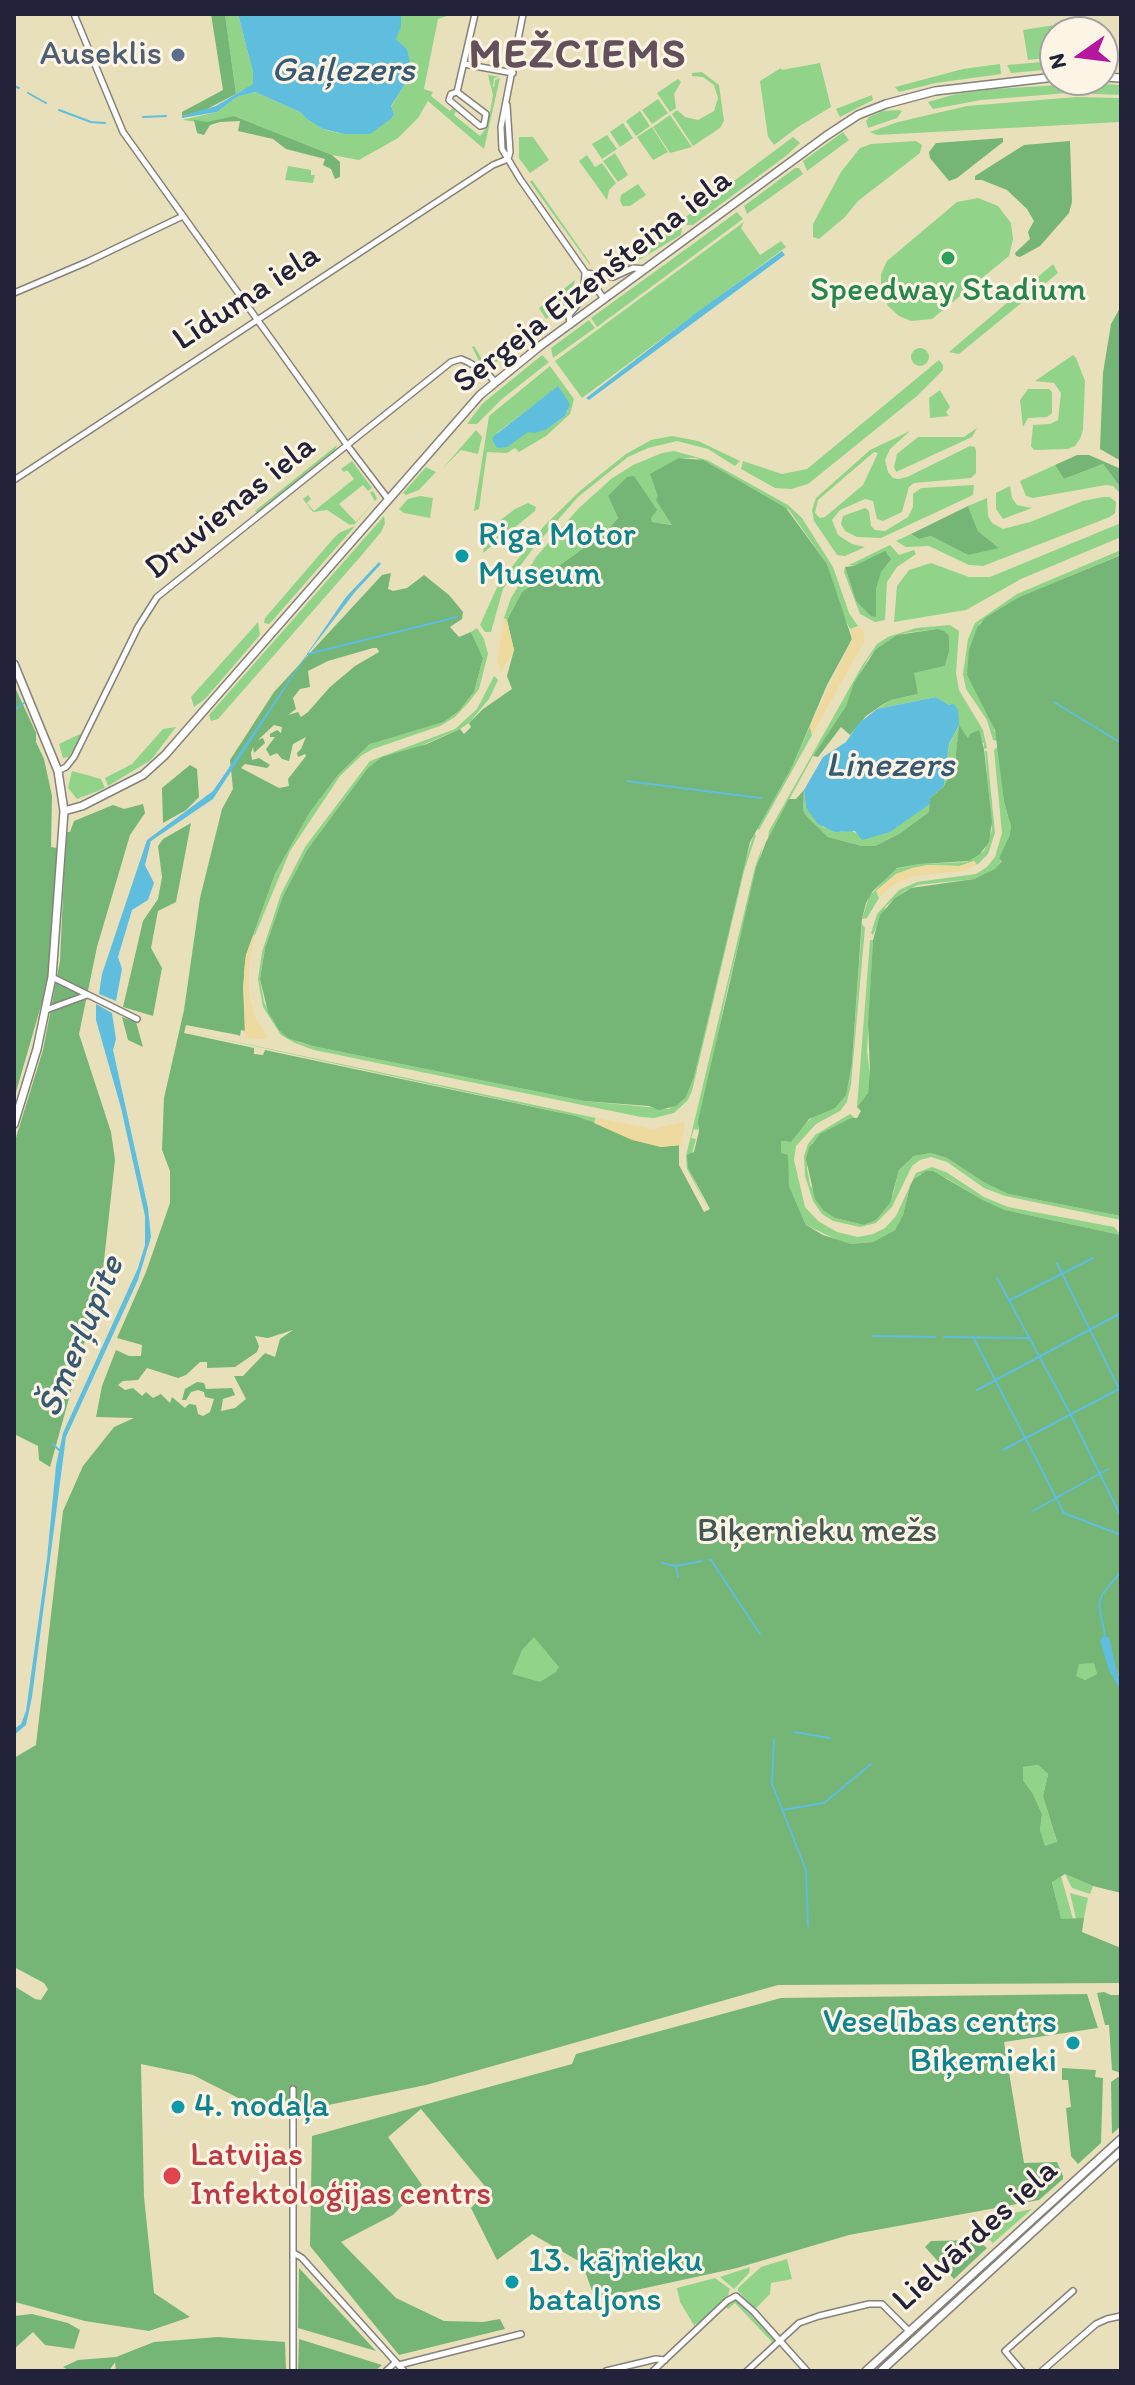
<!DOCTYPE html>
<html>
<head>
<meta charset="utf-8">
<style>
	body { margin:0 }
	#map { position:relative; width:1135px; height:2385px; overflow:hidden; background:#e8e0bb; font-family:Itim,sans-serif }
	canvas { display:block }
	.frame { position:absolute; inset:0; border:16px solid #22223b; pointer-events:none }
	.north { position:absolute; left:1039px; top:16px; width:80px; height:80px; box-sizing:border-box; background:#fcf5e5; border:2px solid #a5a1a1; border-radius:50%; rotate:256deg; font-size:22px; font-weight:700; line-height:32px; text-align:center; color:#22223b }
	.north::after { content:''; display:block; margin:auto; width:28px; height:36px; background:#b5179e; clip-path:polygon(50% 0,100% 100%,50% 72%,0 100%) }
</style>
</head>
<body>
<div id="map">
<canvas width="1135" height="2385"></canvas>
<div class="frame"></div>
<div class="north">N</div>
</div>
<script>
const context = document.querySelector('canvas').getContext('2d');
context.lineJoin = 'round';
function fill(path, color) {
  context.fillStyle = color;
  context.fill(path, 'evenodd');
}
function poly(rows) {
  const path = new Path2D();
  for (const r of rows) {
    if (r.length === 3) {
      path.moveTo(r[0] + r[2], r[1]);
      path.arc(r[0], r[1], r[2], 0, 2 * Math.PI);
      continue;
    }
    path.moveTo(r[0], r[1]);
    for (let i = 2; i < r.length; i += 2) path.lineTo(r[i], r[i + 1]);
  }
  return path;
}
function stroke(path, color, width, dash) {
  context.strokeStyle = color;
  context.lineWidth = width;
  context.lineCap = dash ? 'butt' : 'round';
  context.setLineDash(dash || []);
  context.stroke(path);
}
function drawText(font, color, halo, rows, align = 'center') {
  context.font = font + ' Itim,sans-serif';
  context.lineWidth = 6;
  context.setLineDash([]);
  context.textBaseline = 'middle';
  context.strokeStyle = halo;
  context.fillStyle = color;
  for (const [text, x, y, turn = 0] of rows) {
    context.save();
    context.translate(x, y);
    context.rotate((+turn || 0) * Math.PI / 180);
    context.textAlign = isNaN(turn) ? turn : align;
    if (halo) context.strokeText(text, 0, 0);
    context.fillText(text, 0, 0);
    context.restore();
  }
}
fill(poly([
	[225,14,238,14,253,72,253,85,236,94],
	[401,14,453,14,438,19,424,89,433,92,431,96,450,111,453,108,456,111,454,115,480,136,487,127,493,95,488,75,500,77,494,78,493,86,491,83,494,88,495,80,500,78,484,149,428,101,418,118,398,138,359,160,332,155,234,116,207,123,182,120,217,112,237,97,255,92,300,112,307,119,325,130,344,134,392,118,394,114,391,107,404,86,410,61,407,49,396,39],
	[1067,23,1072,24,1074,32,1055,32,1055,57,1028,60,1023,30,1061,24,1063,31,1068,30],
	[1055,61,1055,69,1011,73,1007,65],
	[820,63,831,107,798,127,774,145,768,137,760,81,781,68,782,70],
	[1000,64,1001,74,936,83,899,92,895,87,963,69],
	[702,72,719,85,724,121,720,128,693,146,672,114,677,110,685,117,698,120,714,111,718,98,714,85,703,77,692,76,692,73],
	[678,79,681,82,674,94,676,108,670,112,657,93],
	[1091,83,1121,85,1121,95,1068,93,981,100,933,109,928,102,956,94,994,89],
	[872,95,873,100,840,117,836,109],
	[1076,97,1121,98,1121,122,877,135,870,132,898,122,967,106],
	[658,99,668,113,652,124,642,110],
	[899,110,902,111,897,118,868,128,866,121,869,117,883,111],
	[640,111,650,126,636,136,626,121],
	[670,115,692,147,670,153,653,127],
	[623,123,633,138,620,147,610,132],
	[652,127,668,152,653,160,637,137],
	[843,132,849,140,807,171,803,161],
	[607,135,617,149,602,159,592,144],
	[519,137,533,137,549,160,530,173,519,158],
	[793,137,800,143,787,155,693,225,687,225,683,219],
	[916,141,922,145,920,153,858,201,845,217,819,239,813,237,813,224,841,172,860,148,871,144],
	[615,153,628,175,618,182,603,161],
	[587,155,595,167,602,163,616,183,609,190,607,200,579,161],
	[288,166,311,170,311,175,315,175,313,183,285,180],
	[795,168,799,168,803,174,747,214,744,206],
	[532,180,590,263,590,265,530,182],
	[638,184,646,195,630,206,623,206,620,201,621,195],
	[978,198,998,206,1011,223,1013,239,1009,256,932,319,911,321,899,316,888,306,881,291,881,274,887,261,957,202],
	[737,212,743,219,597,327,591,318],
	[678,222,682,229,681,235,622,270,621,264],
	[744,222,741,228,760,255,781,241,786,247,582,398,555,361],
	[1053,264,1058,273,959,354,949,352],
	[575,280,570,301,546,319,539,308],
	[589,320,595,328,553,358,551,348],
	[524,333,526,337,488,369,481,365,472,347,474,346,483,361],
	[920,357,9],
	[542,355,549,362,502,399,477,424,467,424,482,404],
	[1073,355,1076,358,1085,381,1083,430,1080,439,1075,446,1068,449,1034,450,1031,446,1033,425,1050,424,1058,420,1061,393,1054,383,1035,381],
	[939,360,943,365,943,370,917,396,808,484,791,489,775,488,741,469,743,461,782,474,807,469],
	[550,366,574,399,570,414,546,436,519,452,515,448,507,453,487,452,479,509,474,511,489,416],
	[558,387,568,410,565,416,547,429,497,433],
	[1028,389,1049,389,1052,392,1052,413,1047,417,1028,418,1023,427,1020,400],
	[940,390,950,407,946,412,949,416,930,418,929,398],
	[977,428,972,437,896,472,894,467,897,454,918,437,964,437],
	[476,430,482,437,478,454,461,450,442,469],
	[910,431,890,449,885,460,888,472,893,478,899,479,907,477,970,446,975,447,976,451,976,473,971,478,914,483,909,487,902,512,883,521,877,519,873,501,865,499,840,510,832,520,838,535,852,544,865,547,845,556,837,555,814,521,812,510,816,498,870,450],
	[874,452,878,453,863,485,825,517,820,518,815,513,818,500],
	[672,436,698,441,740,461,735,466,708,449,677,441,648,448,628,457,578,497,535,546,503,589,491,632,485,632,480,625,499,583,544,526,581,490,626,454,651,440],
	[337,445,334,452,257,513,255,511],
	[674,451,707,460,788,505,802,518,833,567,849,613,858,626,850,629,840,609,827,564,789,510,696,458,679,458,657,500,673,525,652,522,651,518,608,496,618,518,605,533,522,592,507,620,504,618,511,598,536,557,578,509,611,479,633,465,662,453],
	[352,461,372,488,368,491,363,485,339,504,356,522,375,501,370,493,373,491,377,498,376,500,355,524,350,525,327,510,313,512,303,499,308,495,311,499,307,503,314,511,354,479,347,470,344,472,341,469],
	[1103,464,1121,488,1121,494,1113,486,1106,485,1033,498,1026,496,1020,481,1055,465,1064,479],
	[426,467,436,472,419,490,406,495,403,493],
	[974,485,973,495,881,538,857,537,845,531,841,524,843,516,865,508,869,511,871,526,875,530,885,531,908,517,913,507,913,494,921,488],
	[1010,486,1012,498,1017,505,1032,508,1003,519,996,509,996,493],
	[420,496,433,498,430,518,404,513,399,509,408,499],
	[1103,497,1110,497,1116,502,1115,513,1110,517,983,566,969,565,929,546,906,547,896,541,911,534,919,539,931,536,968,555,998,547,978,531,968,506,987,498,988,516,992,523,1003,529,1030,522,1083,501],
	[528,503,536,507,535,511,483,553,484,547,497,536,485,534,486,531,515,509],
	[384,516,385,524,381,532,361,556,218,719,211,721,209,715],
	[1121,523,1121,537,1021,579,966,610,894,622,897,586,909,570,931,563,969,577,990,577],
	[355,526,273,620,269,624,264,623,265,618,333,539,339,533],
	[890,545,899,555,914,550,916,554,897,567,887,582,885,620,875,622,860,614,844,572,845,567,856,601,876,616,876,589,885,552,854,566,849,565],
	[1121,550,1118,556,1019,597,980,623,967,675,989,714,998,741,993,740,987,720,966,689,963,674,968,639,975,623,1017,594],
	[258,622,260,635,205,699,194,707,191,697],
	[950,625,959,631,956,673,959,690,983,730,987,748,984,749,984,743,969,739,959,726,955,763,944,786,949,745,959,725,949,705,936,697,877,709,891,700,918,694,913,673,945,666,949,652,937,629,905,633,875,650,868,659,855,683,846,706,813,756,768,838,769,831,862,666,877,644,888,637,916,628],
	[477,628,484,639,488,654,479,689,469,702,455,717,440,726,373,749,362,755,340,776,290,851,255,935,253,936,275,874,310,812,338,775,370,744,459,711,474,692,483,658,471,632],
	[494,676,498,680,489,699,469,723,460,729,367,769,307,850,283,896,265,948,260,979,264,1002,273,1020,298,1042,312,1046,584,1101,669,1109,686,1097,694,1077,741,873,754,834,756,835,744,871,692,1091,688,1100,674,1113,654,1118,641,1117,314,1050,295,1043,281,1035,263,1007,258,979,262,952,281,894,305,847,370,761,455,729,477,709],
	[810,726,812,735,759,830,757,829,792,767],
	[176,727,151,760,108,786,105,778,132,764,163,729],
	[80,734,82,736,69,757,63,758,59,744],
	[998,746,1004,802,1011,827,1008,841,999,858,1002,860,995,870,974,879,918,885,905,891,886,906,873,935,871,933,877,914,899,890,917,882,976,874,987,867,995,857,1002,833,994,750],
	[985,751,987,751,995,833,988,854,977,865,974,861,960,866,927,865,896,874,877,890,879,898,867,918,862,919,869,897,894,869,920,864,967,862,984,851,992,830],
	[72,771,101,779,105,788,77,799,68,788],
	[804,790,806,808,823,827,841,832,849,830,859,834,909,818,930,804,929,812,899,834,875,846,862,846,828,837,807,818,803,810],
	[763,845,727,991,698,1130,694,1129,691,1138,696,1139,688,1168,709,1210,687,1169,686,1156,755,867],
	[862,924,865,928,851,1084,847,1102,840,1111,816,1124,796,1146,794,1160,805,1207,818,1221,837,1232,858,1237,873,1234,885,1228,896,1216,916,1173,932,1167,946,1172,984,1197,1008,1207,1114,1227,1121,1235,1005,1210,983,1200,946,1178,920,1174,910,1186,903,1215,895,1230,873,1242,851,1244,837,1240,806,1225,789,1186,787,1172,781,1154,781,1141,791,1142,801,1127,814,1116,852,1062],
	[870,940,873,940,867,1051,870,1074,868,1093,857,1107],
	[185,1031,596,1118,594,1123,576,1116],
	[850,1114,855,1118,823,1133,812,1143,807,1168,810,1185,835,1218,864,1225,876,1220,893,1194,899,1170,914,1156,931,1153,947,1158,985,1183,1008,1194,1121,1216,1121,1220,1005,1196,984,1188,947,1162,931,1157,920,1160,912,1166,892,1207,876,1223,860,1227,833,1221,822,1214,813,1201,805,1176,804,1156,808,1144,815,1135],
	[520,1625,567,1662,554,1689,460,1664],
	[1079,1663,1095,1663,1097,1674,1085,1680,1075,1676],
	[1038,1765,1048,1774,1043,1796,1057,1843,1044,1847,1040,1830,1042,1814,1033,1794,1023,1780,1022,1767],
	[1065,1874,1093,1886,1090,1894,1072,1888],
	[1061,1876,1073,1919,1061,1920,1052,1881],
	[1070,1893,1088,1898,1084,1918,1076,1919],
	[1062,2198,1063,2199,966,2290,964,2288],
	[1032,2209,993,2243,984,2235,982,2229,985,2219],
	[787,2259,792,2279,771,2283,770,2294,755,2309,738,2291,738,2288,761,2267],
	[750,2267,749,2273,734,2289,720,2277],
	[715,2278,730,2289,727,2298,700,2323,695,2324,695,2327,680,2302,677,2288],
	[736,2300,775,2339,773,2343,763,2352,772,2342,735,2303,728,2309,725,2307]
]), '#92d38a');
fill(poly([
	[211,14,225,14,236,94,205,110,182,116,182,112,223,90],
	[234,116,332,155,340,162,340,177,335,179,331,169,323,165,325,159,286,149,273,139,238,131,240,121,220,122,210,125,204,135,197,133,194,120,207,122],
	[1003,138,1003,142,957,178,949,181,930,158,929,152,936,143],
	[1070,141,1072,202,1069,213,1040,246,1020,257,1016,256,1015,253,1030,239,1028,232,1034,221,1027,209,1007,190,982,180,975,180,975,176,1024,145],
	[1121,306,1121,461,1100,449,1103,373,1111,324],
	[1077,455,1089,455,1121,469,1121,488,1103,464,1064,479,1055,465],
	[679,458,703,460,786,508,827,564,852,639,827,685,792,767,750,842,694,1077,686,1097,676,1106,659,1110,649,1106,584,1101,312,1046,288,1038,279,1030,268,1012,260,979,265,948,283,896,307,850,367,769,382,757,427,744,460,729,464,734,471,727,469,723,483,709,512,689,507,676,514,650,507,620,522,592,605,533,618,518,608,496,627,477,634,476,657,510,651,518,652,522,672,525,656,500,658,496,650,474],
	[968,506,978,531,999,548,968,555,931,536,919,539,911,534],
	[885,551,891,559,881,572,876,589,876,617,871,616,856,601,845,567,854,566],
	[1121,555,1121,1216,1008,1194,985,1183,947,1158,931,1153,914,1156,899,1170,890,1203,876,1220,864,1225,835,1218,823,1210,815,1199,806,1159,809,1148,820,1134,851,1118,857,1118,861,1111,857,1107,868,1093,870,1070,868,1024,873,940,880,915,895,898,911,888,974,879,995,869,1002,861,999,858,1009,837,1011,827,1004,802,995,730,967,675,969,650,977,628,985,618,1019,597],
	[391,573,388,589,393,591,407,588,424,575,449,595,463,612,462,619,450,627,459,637,471,632,483,658,474,692,459,711,443,722,370,744,338,775,310,812,275,874,246,955,243,987,245,1031,241,1030,240,1036,238,1035,186,1025,184,1033,254,1048,254,1054,263,1055,265,1050,576,1116,661,1147,679,1145,679,1165,704,1212,710,1209,688,1168,687,1155,694,1152,699,1131,698,1121,756,868,766,842,789,799,796,799,804,790,803,810,807,817,828,837,862,846,875,846,899,834,929,812,930,798,944,786,955,763,959,725,968,738,970,734,979,730,984,749,992,822,989,842,980,854,969,861,920,864,897,868,873,891,866,903,862,919,852,1062,846,1095,835,1108,809,1119,791,1142,781,1141,781,1153,788,1155,789,1186,806,1225,823,1235,851,1244,873,1242,895,1230,903,1215,910,1186,914,1179,926,1171,933,1171,983,1200,1005,1210,1121,1235,1121,1681,1117,1668,1121,1684,1121,1893,1093,1886,1065,1874,1052,1882,1061,1919,1084,1918,1082,1932,1121,1948,1121,1983,778,1985,426,2085,304,2110,271,2106,262,2110,193,2075,141,2064,144,2197,154,2293,190,2317,149,2331,85,2321,15,2302,14,2304,14,1986,35,1999,41,2000,48,1989,44,1983,14,1967,14,1758,36,1745,63,1511,83,1466,114,1427,134,1418,96,1417,102,1386,116,1350,129,1356,141,1356,142,1345,117,1338,146,1272,170,1203,170,1171,162,1150,164,1098,184,1010,200,898,222,809,233,789,230,760,274,692,382,575],
	[373,648,377,648,379,652,355,666,330,687,308,712,301,717,298,712,288,715,296,709,293,698,300,689,310,687,308,671,328,661],
	[274,725,282,727,281,733,277,730,270,734,270,737,275,737,266,749,270,756,277,753,282,759,289,761,293,744,306,737,301,749,297,753,298,757,305,754,306,756,288,779,289,786,279,788,241,768,245,764,267,768,270,765,259,758,252,760,251,753,253,747,254,753,265,743,263,738,258,740],
	[293,1330,280,1339,275,1357,265,1353,243,1376,234,1376,246,1399,235,1408,221,1411,223,1399,235,1395,232,1388,206,1389,204,1383,197,1382,185,1389,182,1400,186,1400,191,1392,198,1390,204,1392,205,1397,214,1399,210,1412,203,1416,198,1414,196,1405,189,1404,185,1408,172,1397,170,1403,161,1394,153,1398,146,1392,142,1396,133,1388,125,1390,118,1385,123,1381,138,1380,147,1368,178,1378,186,1375,200,1362,207,1362,207,1368,235,1367,257,1352,259,1346,255,1336,268,1338],
	[534,1637,559,1667,556,1672,540,1682,512,1674,522,1650],
	[1094,1663,1097,1674,1085,1680,1076,1676,1079,1664],
	[1038,1765,1048,1774,1043,1796,1057,1842,1045,1846,1040,1830,1042,1814,1033,1794,1023,1780,1023,1767],
	[937,629,944,631,949,636,949,652,945,666,914,673,918,694,891,700,882,705,866,716,850,735,841,727,818,757,813,756,846,706,854,683,875,650,897,635],
	[14,685,36,733,36,742,44,759,52,796,51,847,57,848,49,978,14,1099],
	[190,765,197,769,199,797,186,810,163,823,162,788],
	[143,804,145,813,130,835,97,947,79,1034,111,1132,115,1160,102,1279,50,1467,39,1460,38,1446,14,1434,14,1144,43,1050,60,961,66,832,70,832,74,821,113,805,124,809],
	[191,823,176,902,158,911,151,948,162,968,153,1016,123,1007,143,921,158,899,162,877,158,846,163,839],
	[122,1017,136,1022,143,1047,128,1040],
	[1104,1992,1111,1995,1121,1995,1121,2073,1112,2070,1109,2025,1105,2025,1097,1993],
	[1087,1994,1098,2028,1004,2042,1024,2163,1057,2162,1063,2176,1063,2179,1039,2200,849,2235,737,2268,595,2299,582,2263,532,2234,497,2260,471,2208,488,2190,421,2109,388,2137,422,2185,393,2215,341,2242,396,2298,444,2321,483,2322,500,2319,505,2329,399,2355,310,2246,312,2136,572,2064,576,2054,781,1998],
	[1062,2068,1096,2070,1095,2077,1103,2078,1101,2143,1078,2164,1071,2156,1066,2108,1071,2107,1068,2080,1062,2080],
	[1118,2077,1121,2078,1121,2126,1112,2134,1111,2082],
	[977,2240,987,2248,954,2279,925,2247,931,2241],
	[299,2268,376,2351,298,2328],
	[32,2314,68,2323,80,2330,74,2349,45,2345,33,2332,14,2349,14,2316],
	[218,2337,285,2342,286,2371,116,2371,115,2362,109,2371,70,2371,63,2367,78,2360,116,2357,154,2342],
	[299,2339,382,2365,375,2371,298,2371]
]), '#75b576');
fill(poly([
	[504,618,507,620,514,650,501,672,497,661],
	[858,626,863,630,865,640,812,735,810,726,852,639,850,629],
	[974,861,977,865,963,871,913,876,893,885,879,898,876,891,896,874,912,868,927,865,960,866],
	[255,935,249,965,249,994,254,1015,268,1037,265,1039,245,1038,244,971,246,955,253,936],
	[596,1118,653,1129,683,1122,685,1125,681,1145,661,1147,632,1140,594,1123]
]), '#eeda9e');
fill(poly([
	[238,14,401,14,401,27,396,39,407,49,410,61,404,86,391,106,394,114,392,118,370,134,344,134,323,129,307,119,300,112,255,92,237,97,217,112,182,118,182,116,216,106,253,84,253,72],
	[782,251,785,255,589,400,586,398,696,313],
	[558,386,570,404,565,416,547,429,535,433,528,432,507,447,497,448,492,439,494,436],
	[379,562,381,564,355,592,309,652,213,799,151,841,145,865,154,883,148,900,132,910,118,957,122,969,116,1001,99,994,102,974,147,840,213,791,346,597],
	[936,697,949,705,954,704,958,710,959,725,949,744,944,786,930,798,930,804,890,832,862,840,855,831,835,832,818,824,806,808,804,790,823,757,846,742,859,723,877,709],
	[96,1004,112,1013,116,1039,113,1050,148,1208,151,1237,138,1280,66,1437,32,1697,26,1725,14,1735,14,1729,21,1724,26,1711,47,1559,56,1465,63,1433,138,1268,145,1245,145,1216,121,1108,96,1020],
	[1103,1636,1109,1637,1120,1685,1118,1686,1109,1670,1100,1641]
]), '#5fbedd');
stroke(poly([
	[14,86,19,88],
	[28,93,46,103],
	[59,110,91,122,105,123],
	[143,117,166,116],
	[308,654,457,617],
	[1054,702,1121,743],
	[14,710,24,703],
	[627,781,761,798],
	[1057,1263,1121,1393],
	[997,1278,1071,1415,1121,1517],
	[1010,1300,1093,1258],
	[873,1336,935,1337],
	[944,1337,1030,1338],
	[973,1337,1064,1513,1121,1535],
	[977,1390,1121,1313],
	[53,1444,59,1450],
	[1003,1450,1119,1389],
	[1033,1511,1108,1469],
	[709,1560,711,1560,760,1634],
	[663,1563,675,1566,702,1561],
	[676,1566,678,1577],
	[1105,1635,1099,1606,1102,1595,1121,1571],
	[794,1732,830,1738],
	[774,1739,772,1784,806,1870,808,1926],
	[782,1810,824,1803,871,1764]
]), '#5fbedd', 2);
const street = poly([
	[74,14,123,132,347,445,388,499],
	[523,14,501,127,502,149,520,179,604,299],
	[464,64,513,73],
	[457,92,486,114,484,125,480,126,449,100,451,94,457,92,475,14],
	[507,105,510,152,508,159],
	[586,273,613,277,633,268,645,269],
	[14,293,87,262,183,216],
	[570,325,569,315,578,304,584,290,585,273],
	[14,480,493,165,508,159],
	[58,771,66,767,74,757,138,627,157,597,451,362,461,359,468,362,487,373,495,382],
	[52,977,137,1019],
	[46,1010,87,995],
	[293,2089,293,2371],
	[294,2253,302,2258,404,2371],
	[399,2365,521,2334],
	[386,2371,396,2362],
	[606,2371,656,2359,665,2360],
	[653,2371,727,2301,736,2296,754,2312,807,2371],
	[747,2371,799,2323,819,2316,869,2304,882,2304,909,2331],
	[1022,2371,1005,2351,1073,2291],
	[1042,2371,1096,2324,1107,2319,1121,2316]
]);
const secondary = poly([
	[1103,77,1121,78],
	[14,664,58,771,64,811,52,977,37,1049,14,1124],
	[64,811,82,806,143,775,165,755,480,395,540,346,826,136,858,115,886,104,935,91,1055,77],
	[866,2371,1121,2139],
	[881,2371,1121,2151]
]);
stroke(street, '#85817b', 8);
stroke(secondary, '#85817b', 10);
stroke(street, '#fff', 5);
stroke(secondary, '#fff', 7);
for (const [x, y, r, color] of [
	[178,55,8,"#5c6f8a"],
	[948,258,8,"#2e9e5b"],
	[462,556,8,"#0f9aa8"],
	[1073,2043,8,"#0f9aa8"],
	[178,2107,8,"#0f9aa8"],
	[172,2176,10,"#e0444e"],
	[512,2282,8,"#0f9aa8"]
]) {
  const dot = new Path2D();
  dot.arc(x, y, r, 0, 2 * Math.PI);
  context.fillStyle = color;
  context.fill(dot);
  stroke(dot, '#fcf5e5', 3);
}
drawText('34px', '#4e5e75', '#fcf5e5', [
	["Auseklis",162,55]
], 'right');
drawText('34px', '#22223b', '#fcf5e5', [
	["Sergeja Eizenšteina iela",593,282,-38],
	["Līduma iela",247,298,-33],
	["Druvienas iela",231,508,-39],
	["Lielvārdes iela",976,2236,-42]
]);
drawText('34px', '#27864d', '#fcf5e5', [
	["Speedway Stadium",948,291]
]);
drawText('34px', '#0d838f', '#fcf5e5', [
	["Riga Motor",478,536],
	["Museum",478,575],
	["Veselības centrs",1057,2023,"right"],
	["Biķernieki",1057,2062,"right"],
	["4. nodaļa",194,2107],
	["13. kājnieku",528,2262],
	["bataljons",528,2301]
], 'left');
drawText('34px', '#445753', '#fcf5e5', [
	["Biķernieku mežs",817,1532]
]);
drawText('34px', '#be3a42', '#fcf5e5', [
	["Latvijas",190,2156],
	["Infektoloģijas centrs",190,2195]
], 'left');
drawText('italic 36px', '#375974', '#fcf5e5', [
	["Gaiļezers",343,72],
	["Linezers",890,767],
	["Šmerļupīte",82,1337,-67]
]);
context.letterSpacing = '2px';
drawText('bold 42px', '#63505b', '#fcf5e5', [
	["MEŽCIEMS",578,56]
]);
context.letterSpacing = '0px';
</script>
</body>
</html>
